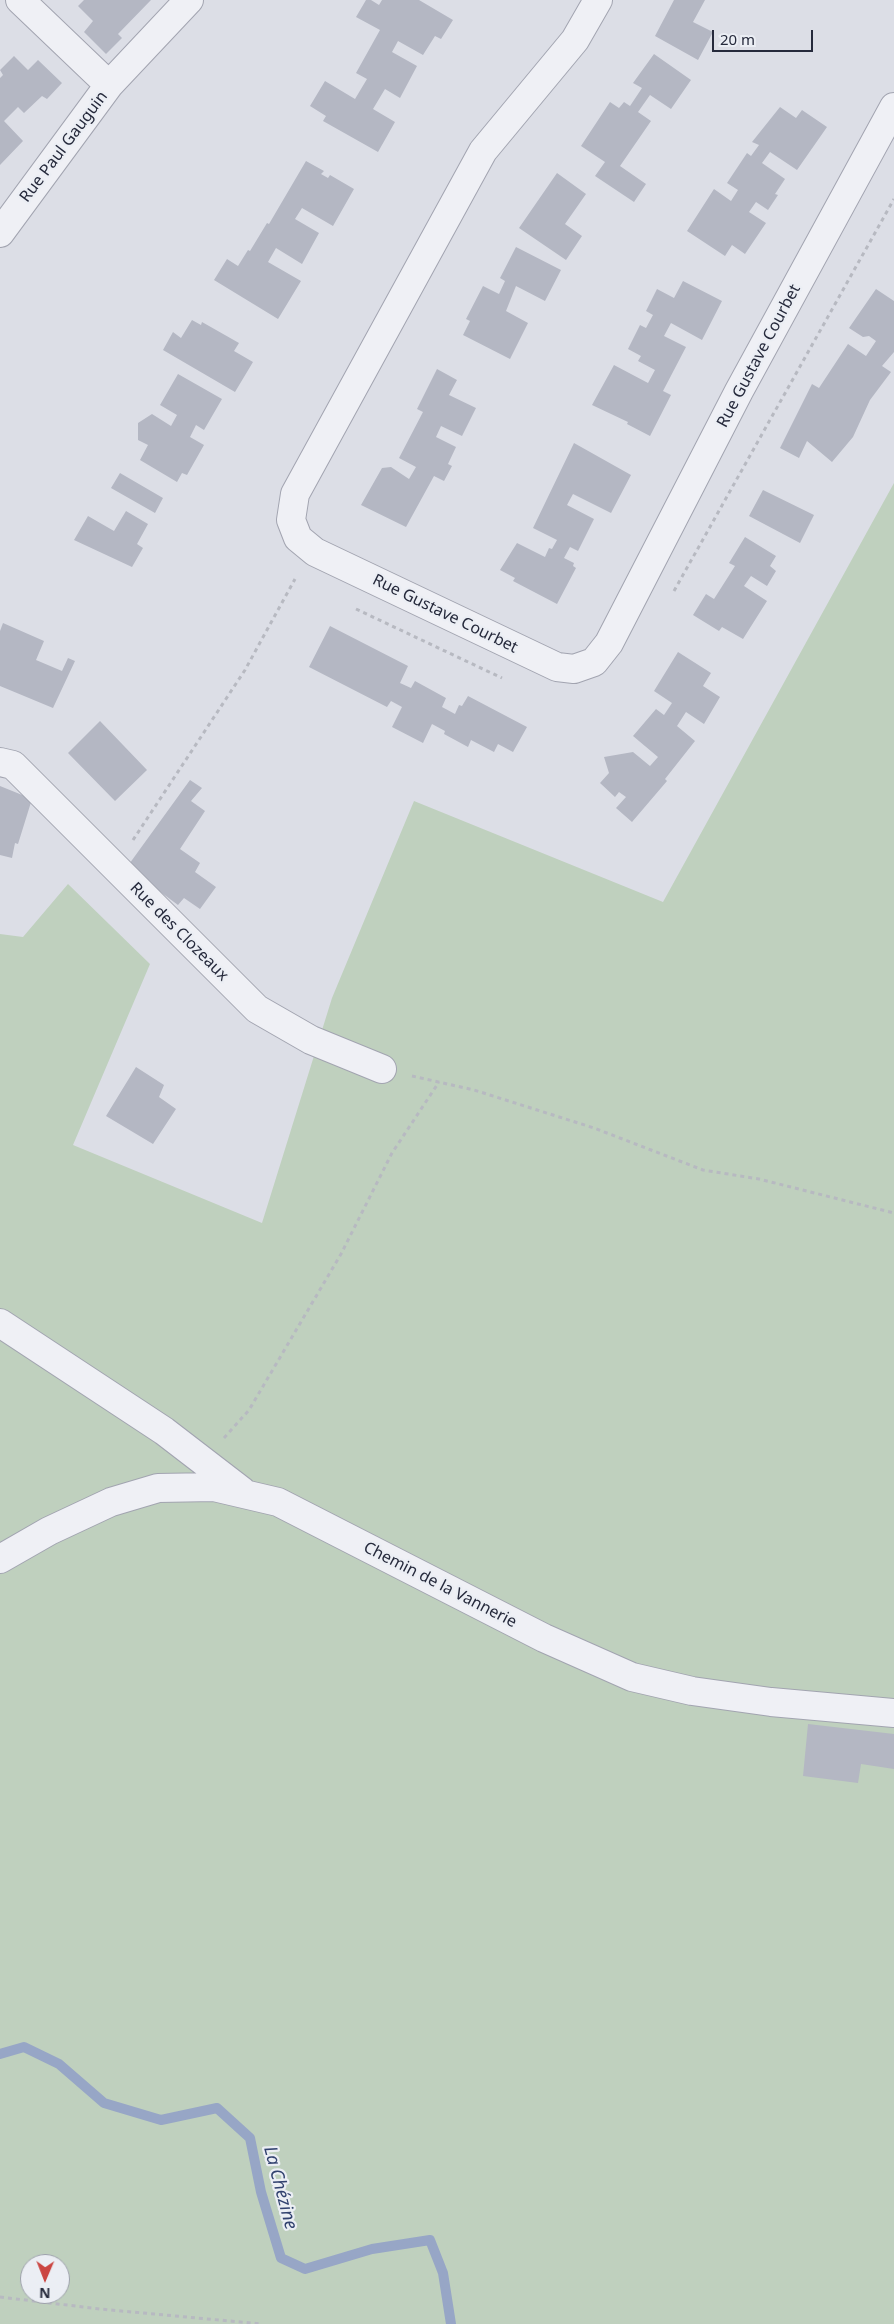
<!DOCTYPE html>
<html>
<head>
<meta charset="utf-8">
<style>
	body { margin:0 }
	#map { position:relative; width:894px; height:2324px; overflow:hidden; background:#dcdee6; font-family:"Noto Sans",sans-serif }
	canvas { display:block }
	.north { position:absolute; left:20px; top:2254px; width:50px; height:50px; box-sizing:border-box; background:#ebeef4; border:1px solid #9ca0aa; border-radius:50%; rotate:181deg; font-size:14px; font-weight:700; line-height:20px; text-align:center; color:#262a3c }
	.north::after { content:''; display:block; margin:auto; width:18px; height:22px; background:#cb4642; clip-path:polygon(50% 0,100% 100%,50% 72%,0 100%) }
	.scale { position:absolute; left:712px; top:30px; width:101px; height:22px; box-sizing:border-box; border:2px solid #262a3c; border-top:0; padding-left:6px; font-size:15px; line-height:18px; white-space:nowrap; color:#262a3c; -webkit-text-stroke:4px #ebeef4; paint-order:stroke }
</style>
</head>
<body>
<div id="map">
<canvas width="894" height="2324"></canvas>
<div class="north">N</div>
<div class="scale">20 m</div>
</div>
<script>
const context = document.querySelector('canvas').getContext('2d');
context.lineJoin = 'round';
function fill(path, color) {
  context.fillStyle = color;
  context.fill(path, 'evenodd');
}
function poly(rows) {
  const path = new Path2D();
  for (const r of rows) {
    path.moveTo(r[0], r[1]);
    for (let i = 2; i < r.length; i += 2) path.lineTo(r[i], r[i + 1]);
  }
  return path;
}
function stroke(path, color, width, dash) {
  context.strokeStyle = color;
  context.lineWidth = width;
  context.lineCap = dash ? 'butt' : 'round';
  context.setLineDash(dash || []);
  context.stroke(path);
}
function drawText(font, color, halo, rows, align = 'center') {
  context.font = font + ' "Noto Sans",sans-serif';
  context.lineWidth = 4.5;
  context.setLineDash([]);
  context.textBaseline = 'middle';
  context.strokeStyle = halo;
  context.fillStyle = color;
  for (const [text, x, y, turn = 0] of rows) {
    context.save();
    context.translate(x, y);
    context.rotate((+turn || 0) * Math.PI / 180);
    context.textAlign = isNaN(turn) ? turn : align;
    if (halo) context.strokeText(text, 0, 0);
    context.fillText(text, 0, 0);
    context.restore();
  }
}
fill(poly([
	[894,483,894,2324,0,2324,0,934,23,937,68,884,150,964,73,1145,262,1223,332,998,414,801,663,902],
	[30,2264,60,2264,60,2294,30,2294]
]), '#bfd0be');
stroke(poly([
	[0,2054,24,2047,59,2064,104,2103,161,2120,217,2108,250,2138,261,2192,281,2258,305,2269,372,2249,430,2240,443,2273,451,2324]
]), '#97a6c6', 10);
fill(poly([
	[84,0,151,0,118,34,122,38,106,54,84,32,93,21,78,6],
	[366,0,371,0,379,5,382,0,419,0,453,20,441,39,435,36,423,55,398,41,392,52,417,66,400,98,385,89,373,109,395,122,378,152,323,121,326,116,310,106,325,81,355,99,367,79,356,73,380,30,356,17],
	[674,0,705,0,693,22,713,32,698,60,655,36],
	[654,54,691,80,671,109,650,95,638,112,651,121,620,166,646,184,634,202,595,176,605,162,581,146,610,102,619,108,624,102,630,106,642,88,633,83],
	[14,56,28,70,38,60,62,83,47,99,42,96,24,113,18,107,4,121,23,141,0,165,0,78,3,75,0,70],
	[780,107,796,118,802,110,827,127,797,170,770,152,762,163,785,179,775,194,778,195,768,210,756,202,749,212,766,223,745,254,732,245,725,256,687,231,714,189,731,201,738,190,727,183,747,153,751,156,759,145,752,142],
	[306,161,324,171,321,174,328,178,330,175,354,189,333,226,302,208,295,219,319,233,302,264,276,248,268,262,301,281,278,319,214,280,227,259,238,266,248,250,250,251,267,223,269,224],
	[557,173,586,194,565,224,582,236,566,260,519,228],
	[516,247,561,270,545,301,516,286,506,311,528,323,510,359,463,335,470,321,466,319,483,286,499,294,505,281,500,278],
	[683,281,722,301,702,340,671,323,664,336,686,347,663,391,671,395,650,436,627,424,628,422,592,405,614,365,648,383,655,370,638,361,641,356,628,349,640,325,646,328,653,315,646,311,657,289,674,298],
	[876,289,894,301,894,352,882,366,891,372,870,400,853,437,832,462,807,441,799,458,780,448,812,384,819,388,848,344,866,356,876,341,869,336,863,337,849,328],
	[192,320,201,325,202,322,239,343,234,351,253,362,235,392,163,350,173,332,181,338],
	[437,369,457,380,449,395,476,408,462,436,441,426,436,437,456,447,448,464,452,466,444,481,434,476,406,527,361,505,382,468,391,467,409,479,416,467,399,458,423,412,417,409],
	[178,374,222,399,204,430,196,425,190,437,204,445,187,475,182,473,177,482,140,460,148,445,138,440,138,423,152,414,171,426,177,415,160,405],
	[574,443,631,475,611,513,573,494,567,505,594,519,578,551,570,547,564,558,574,563,573,566,576,568,557,604,513,581,515,578,500,570,517,543,545,557,549,548,552,549,557,540,533,528],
	[120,473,163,498,155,513,111,488],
	[763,490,814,515,800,543,749,516],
	[126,511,148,524,137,544,143,548,132,567,74,540,88,516,114,531],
	[745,537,776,556,770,566,776,571,767,586,751,576,744,586,767,601,743,639,722,627,719,631,693,615,706,594,714,599,735,566,729,563],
	[3,623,44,641,36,660,62,671,68,658,75,661,53,708,0,686,0,631],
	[330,626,408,666,400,683,411,688,415,681,446,698,442,707,455,714,459,705,462,706,468,696,527,727,513,752,498,744,494,752,471,740,468,747,444,734,445,731,432,724,423,743,392,727,402,707,391,701,387,707,309,667],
	[678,652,711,673,703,686,720,697,704,724,686,712,677,726,695,741,665,779,667,781,632,822,616,808,626,797,619,792,615,797,600,783,609,773,604,757,633,752,650,766,658,757,633,736,656,709,664,715,672,703,654,691],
	[100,721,147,770,115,801,68,753],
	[190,780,202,788,191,801,205,811,180,849,200,863,195,872,216,887,200,909,184,898,178,905,127,867],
	[0,786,32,799,18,844,15,843,12,858,0,855],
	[136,1067,164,1085,159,1097,176,1109,153,1144,106,1116],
	[808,1724,894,1734,894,1769,861,1764,858,1783,803,1776]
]), '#b4b7c3');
const minor = poly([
	[20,0,109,85],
	[598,0,575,40,483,151,295,494,291,520,298,538,315,552,557,667,574,669,594,662,609,643,739,391,894,107],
	[0,233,109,85,189,0],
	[0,762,13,765,257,1009,311,1040,382,1069],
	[0,1323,164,1431,242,1491],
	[0,1559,49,1531,111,1502,158,1488,214,1487,278,1502,544,1638,632,1677,692,1691,771,1702,894,1713]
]);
stroke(minor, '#a2a4b0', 30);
stroke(poly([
	[674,591,894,199],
	[356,609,502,678],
	[133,840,245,670,295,579],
	[412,1076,474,1090,594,1128,703,1170,759,1179,894,1213],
	[224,1438,249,1410,341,1254,392,1153,439,1082],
	[0,2297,100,2309,262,2324]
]), '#b7b9c1', 3, [4, 4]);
stroke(minor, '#eff0f5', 28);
drawText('16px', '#262a3c', '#ebeef4', [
	["Rue Paul Gauguin",64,147,-53],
	["Rue Gustave Courbet",759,356,-62],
	["Rue Gustave Courbet",445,614,26],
	["Rue des Clozeaux",179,932,45],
	["Chemin de la Vannerie",440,1585,27]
]);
drawText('italic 18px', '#32426f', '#ebeef4', [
	["La Chézine",280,2188,75]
]);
</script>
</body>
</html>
